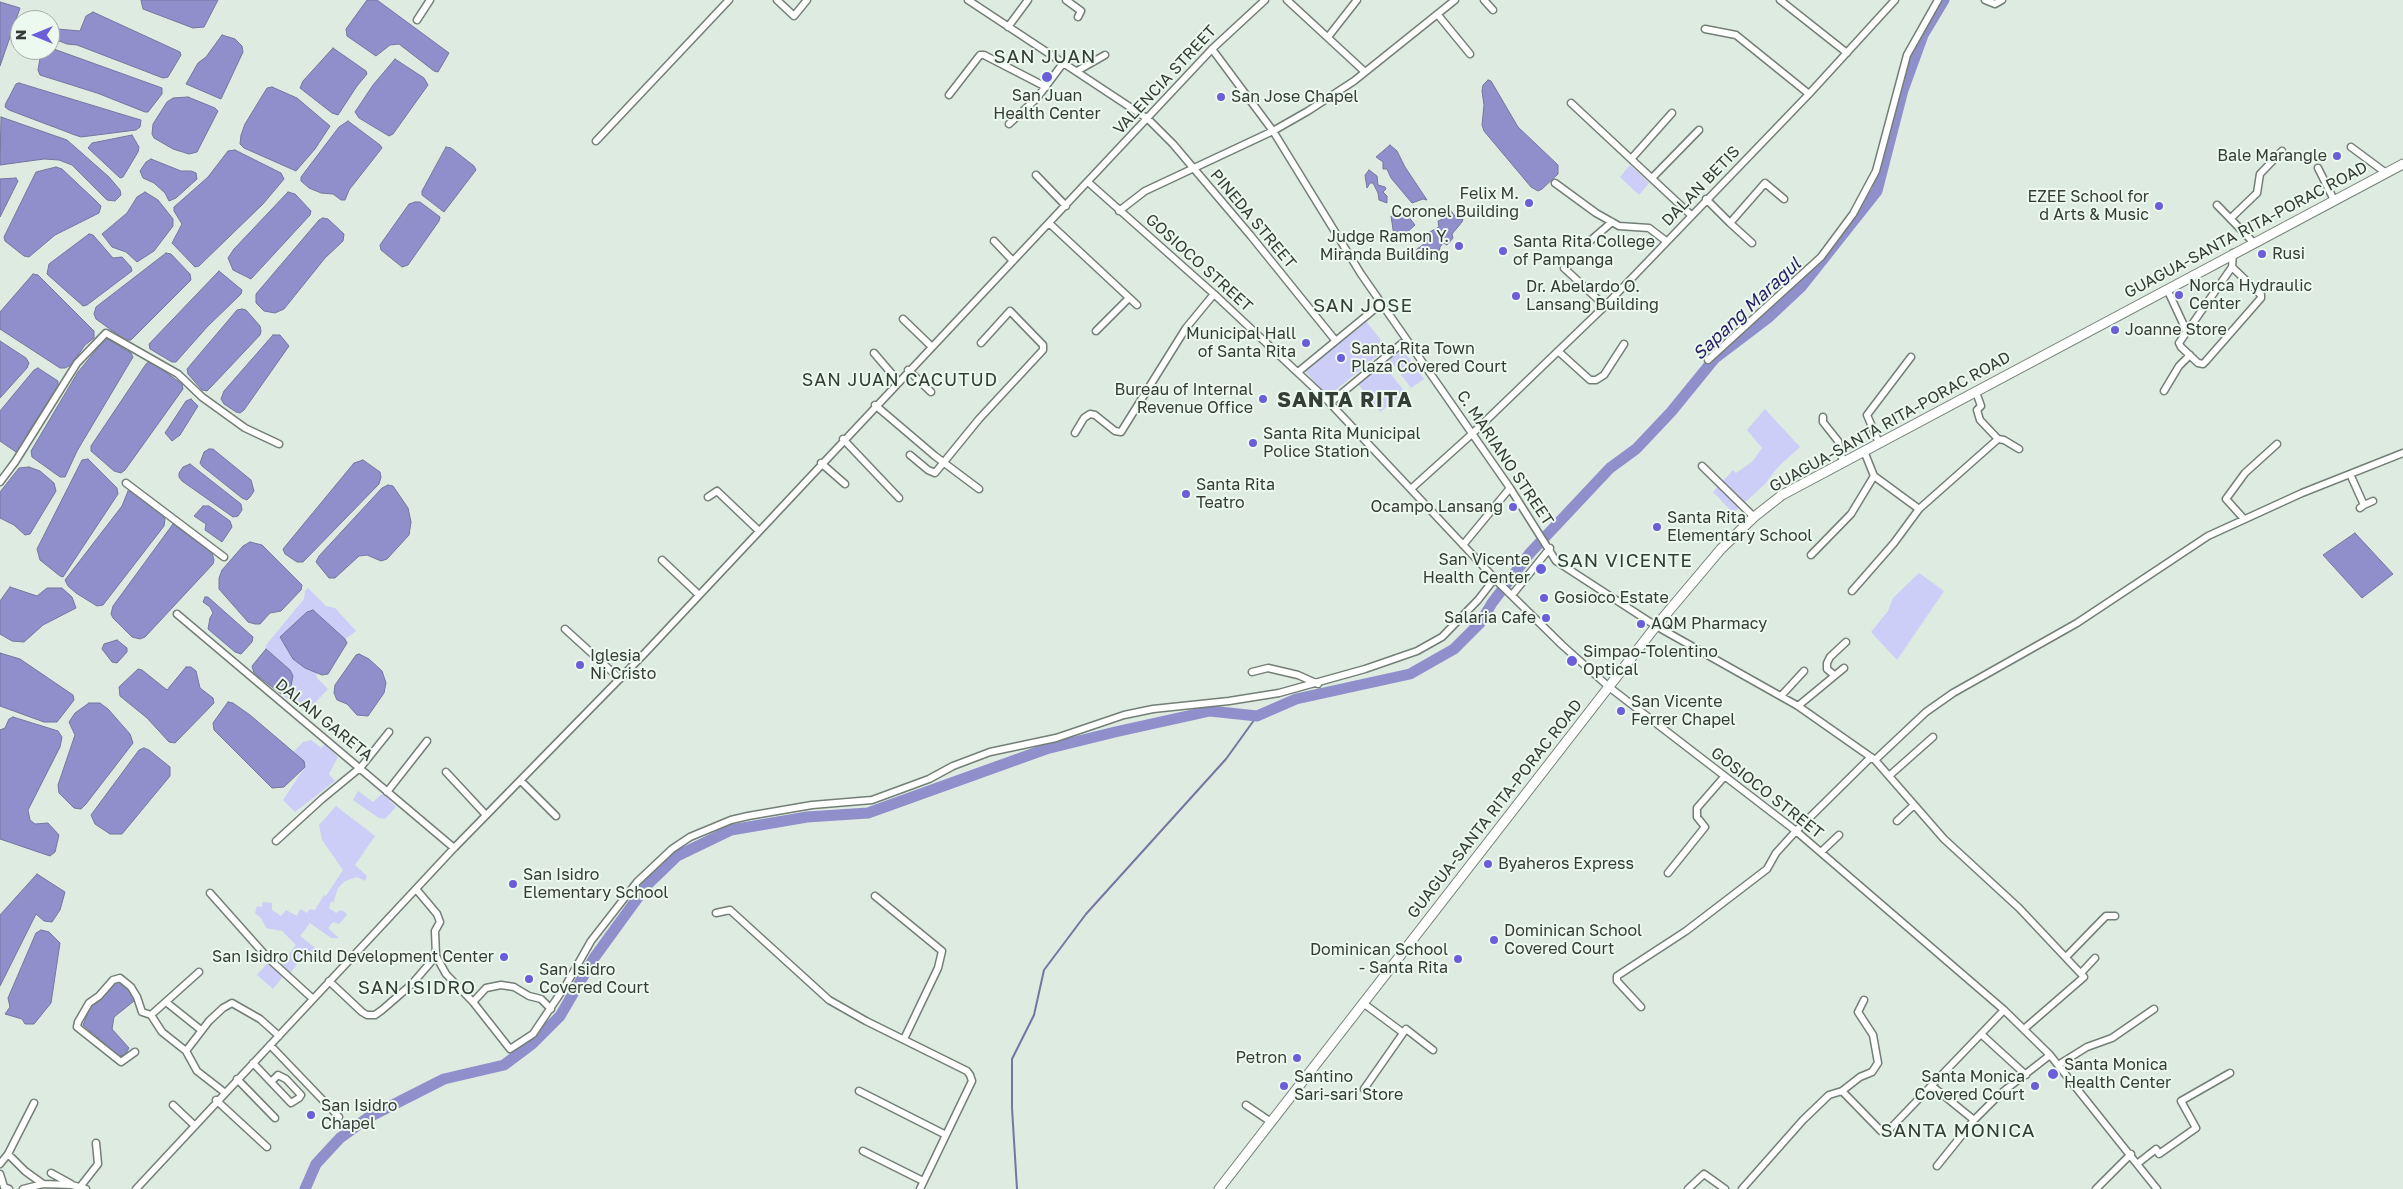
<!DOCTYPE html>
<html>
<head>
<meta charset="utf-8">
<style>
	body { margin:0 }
	#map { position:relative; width:2403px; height:1189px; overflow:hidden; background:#deebe1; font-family:"Golos Text",sans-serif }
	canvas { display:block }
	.north { position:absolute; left:10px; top:10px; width:50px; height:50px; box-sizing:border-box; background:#ebf9ee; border:1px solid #a3ada5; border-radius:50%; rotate:270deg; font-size:14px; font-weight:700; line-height:20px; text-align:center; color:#363b37 }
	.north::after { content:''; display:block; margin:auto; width:18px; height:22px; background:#6b5ed8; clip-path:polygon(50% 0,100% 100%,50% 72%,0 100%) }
</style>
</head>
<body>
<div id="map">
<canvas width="2403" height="1189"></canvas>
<div class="north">N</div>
</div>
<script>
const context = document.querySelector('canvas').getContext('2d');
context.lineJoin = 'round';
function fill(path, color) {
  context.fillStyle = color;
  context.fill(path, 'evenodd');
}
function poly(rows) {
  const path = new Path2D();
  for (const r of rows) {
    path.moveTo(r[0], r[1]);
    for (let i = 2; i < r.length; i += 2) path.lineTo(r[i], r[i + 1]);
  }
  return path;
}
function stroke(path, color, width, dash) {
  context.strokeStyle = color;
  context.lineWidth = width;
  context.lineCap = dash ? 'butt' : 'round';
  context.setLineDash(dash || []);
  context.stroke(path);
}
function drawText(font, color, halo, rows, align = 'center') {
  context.font = font + ' "Golos Text",sans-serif';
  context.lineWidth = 4;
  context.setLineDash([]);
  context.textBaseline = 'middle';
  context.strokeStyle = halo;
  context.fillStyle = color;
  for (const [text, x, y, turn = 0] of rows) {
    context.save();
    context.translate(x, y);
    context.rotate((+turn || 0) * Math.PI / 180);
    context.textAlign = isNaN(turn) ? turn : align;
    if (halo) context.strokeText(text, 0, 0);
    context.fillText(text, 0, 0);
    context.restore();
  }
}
fill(poly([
	[1630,165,1649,183,1639,195,1620,177],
	[1366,321,1387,348,1327,397,1305,371],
	[1402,349,1424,379,1411,388,1389,359],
	[1383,364,1405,392,1380,412,1358,384],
	[1765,409,1800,447,1778,467,1764,485,1733,513,1713,492,1733,470,1736,473,1752,462,1762,448,1747,430],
	[1919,573,1944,591,1897,660,1871,632,1888,611,1893,598],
	[308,588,326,606,335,608,356,631,345,639,313,610,305,668,316,671,317,678,328,689,312,706,303,709,281,694,291,686,290,670,266,649,266,645,304,599,305,591],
	[311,740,321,748,325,744,338,757,329,774,335,781,295,812,283,800,305,767,304,761,292,753,303,742],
	[358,791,373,802,383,793,396,807,385,819,379,818,353,800],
	[336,806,375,836,355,865,367,876,365,881,357,877,345,881,338,888,333,903,331,901,329,908,336,913,340,910,345,912,347,915,339,924,333,922,328,928,339,938,331,938,310,923,300,936,318,950,321,954,315,956,308,951,290,973,282,964,296,945,282,931,266,928,261,918,255,913,257,906,262,907,263,902,272,903,272,910,281,916,286,910,297,916,300,909,307,913,310,909,315,910,324,895,326,896,343,870,322,840,319,825],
	[270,960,285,974,273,989,257,975]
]), '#cccef7');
const water = poly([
	[141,0,218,0,204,27,193,28,143,9,141,0],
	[367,0,377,0,449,53,438,72,434,71,399,44,390,45,376,56,347,36,346,29,367,0],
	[0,2,20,8,0,66,0,2],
	[93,12,180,52,181,55,168,77,163,78,77,45,67,44,54,39,57,29,80,31,86,16,93,12],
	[222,35,235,39,242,46,243,52,221,99,186,84,198,63,206,57,222,35],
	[51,48,162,88,162,94,148,112,145,112,97,93,40,75,38,70,40,58,45,50,51,48],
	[333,48,366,71,367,74,357,86,338,115,332,113,300,88,303,81,333,48],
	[395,59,424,78,428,85,393,134,389,136,359,118,355,112,373,85,395,59],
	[1488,80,1491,81,1518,127,1558,165,1558,174,1542,189,1538,191,1531,187,1484,131,1482,125,1484,105,1482,91,1483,85,1488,80],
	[19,83,134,118,141,120,140,127,136,130,81,137,75,135,9,110,5,107,6,103,16,84,19,83],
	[272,87,297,98,330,126,315,149,296,171,244,148,240,144,241,135,245,124,267,88,272,87],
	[188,97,215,108,218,111,197,152,189,154,173,149,154,138,152,134,153,124,167,102,173,98,188,97],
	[1,117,67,140,109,177,120,190,121,195,115,201,107,200,72,165,59,160,44,159,0,165,1,117],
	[348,121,380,145,382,148,349,190,345,200,341,200,333,194,321,193,309,188,301,181,301,177,339,127,348,121],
	[132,135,139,147,138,152,123,177,120,178,88,148,92,143,132,135],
	[1390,145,1397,151,1405,167,1427,200,1423,199,1412,203,1391,178,1387,169,1383,169,1383,162,1376,157,1390,145],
	[446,147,451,148,474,166,476,170,444,212,422,195,422,191,446,147],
	[235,150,281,173,284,179,263,204,199,266,195,267,172,243,182,224,174,211,174,207,208,177,228,151,235,150],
	[151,159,181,171,191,171,196,173,197,179,176,198,169,201,165,193,154,183,143,178,140,171,146,162,151,159],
	[56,167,62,169,96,201,101,206,99,213,55,235,29,257,24,256,5,241,4,237,36,172,56,167],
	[1369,170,1377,176,1378,185,1385,187,1386,189,1383,192,1387,196,1387,203,1379,200,1378,193,1373,183,1370,183,1367,188,1365,175,1369,170],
	[16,178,18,181,0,217,0,179,16,178],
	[145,192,158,200,173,219,173,226,154,251,137,262,126,252,112,247,102,234,127,213,137,197,145,192],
	[288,192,295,194,311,211,310,215,251,279,233,270,228,258,234,249,288,192],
	[415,202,420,202,440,217,439,221,408,265,402,267,381,250,380,245,409,204,415,202],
	[1449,208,1457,219,1463,219,1462,222,1452,234,1453,238,1447,245,1443,243,1440,247,1438,257,1432,259,1427,255,1423,259,1418,257,1415,260,1408,257,1407,255,1409,254,1416,254,1417,249,1424,244,1424,235,1439,227,1438,221,1445,218,1444,210,1449,208],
	[1405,212,1415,225,1404,235,1403,240,1400,240,1394,236,1391,216,1395,216,1395,213,1403,215,1405,212],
	[323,218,328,219,344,234,343,241,325,258,284,309,275,313,264,311,256,303,256,294,319,220,323,218],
	[89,234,93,235,113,258,122,257,131,267,132,271,87,305,83,306,47,274,49,264,89,234],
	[166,253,171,254,190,274,191,280,131,340,125,340,96,319,94,314,96,307,166,253],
	[219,271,242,290,241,294,207,327,176,362,172,362,150,349,149,344,219,271],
	[33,274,38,275,94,331,94,338,85,345,71,365,65,368,60,368,0,329,0,312,33,274],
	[242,309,246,310,260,326,261,331,260,335,211,387,207,391,202,390,188,374,187,369,237,310,242,309],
	[273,335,280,335,289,346,244,410,240,413,236,412,224,404,221,399,224,391,273,335],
	[106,338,131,353,133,357,77,451,65,477,60,477,32,457,31,451,78,372,106,338],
	[0,341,26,358,29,363,27,368,0,398,0,341],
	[150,361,182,384,183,389,125,470,121,473,114,471,91,451,91,446,146,364,150,361],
	[38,368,58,381,58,386,29,431,20,451,16,452,0,441,0,411,34,370,38,368],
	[191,399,198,406,180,435,172,441,165,433,186,401,191,399],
	[209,449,213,449,251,480,254,491,250,497,247,500,242,498,202,466,200,463,204,452,209,449],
	[88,459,117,488,118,494,63,577,60,576,40,560,37,549,82,460,88,459],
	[363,460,380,472,381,477,379,484,303,562,297,562,285,554,283,549,354,463,363,460],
	[190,464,241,504,242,510,238,516,233,517,182,481,179,477,179,473,183,467,190,464],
	[29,467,40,471,54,483,56,491,30,534,25,535,14,525,0,518,0,492,19,468,29,467],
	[388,485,393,486,408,508,411,522,409,535,387,559,381,561,367,555,359,556,335,578,329,578,316,562,319,556,382,488,388,485],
	[128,491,133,492,161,513,165,519,164,526,103,605,97,606,76,593,68,586,65,580,122,506,128,491],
	[203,506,209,506,230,521,232,527,222,542,205,530,206,524,194,516,203,506],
	[173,524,212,553,214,560,213,564,145,637,140,639,132,637,113,618,111,614,113,606,173,524],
	[2355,533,2393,574,2362,598,2323,555,2355,533],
	[250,542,262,545,302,585,301,590,281,611,270,613,260,624,255,624,248,622,219,589,219,578,222,570,243,546,250,542],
	[10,587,37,596,47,588,62,588,72,597,76,608,43,625,24,642,12,641,0,634,0,601,10,587],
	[205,597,208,597,253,637,252,642,241,654,235,652,208,629,210,618,213,613,210,607,203,602,205,597],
	[313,610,345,639,347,643,328,674,322,675,305,668,293,659,280,637,307,612,313,610],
	[117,640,127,648,127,652,117,663,112,662,102,649,104,644,117,640],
	[266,649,290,670,293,676,291,686,281,694,254,673,252,666,266,649],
	[0,653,20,659,73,695,74,700,57,722,44,722,0,706,0,653],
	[359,654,369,659,382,671,386,683,384,693,368,716,357,715,347,704,337,700,334,693,335,685,356,655,359,654],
	[186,667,191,667,196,671,200,688,213,698,214,703,175,743,169,742,147,718,120,696,119,687,138,669,142,670,167,690,186,667],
	[228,702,233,703,250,715,304,761,305,767,284,787,272,788,214,730,213,723,228,702],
	[89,703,100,703,108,709,130,734,133,743,86,804,81,809,74,808,59,793,58,785,75,735,69,722,75,713,89,703],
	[13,717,58,731,62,737,60,747,28,810,30,820,35,824,48,823,59,835,55,852,50,856,0,839,0,730,5,728,9,719,13,717],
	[144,748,149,750,170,767,170,776,122,834,110,834,95,824,91,815,139,750,144,748],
	[37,874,65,892,60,910,52,922,44,921,36,914,0,986,0,915,37,874],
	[41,930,49,932,60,943,51,1003,34,1024,25,1024,22,1019,5,1014,10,1007,8,998,36,933,41,930],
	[117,981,125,984,134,996,134,1001,114,1017,112,1029,129,1048,125,1055,119,1056,83,1025,90,1007,117,981]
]);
fill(water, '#8f8fcc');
stroke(water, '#74769f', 1);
stroke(poly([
	[1017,1189,1012,1108,1012,1059,1034,1015,1044,970,1086,914,1226,759,1257,716]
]), '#74769f', 2);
stroke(poly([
	[305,1189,316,1164,340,1138,369,1117,444,1079,504,1065,532,1044,560,1016,594,958,647,885,677,856,731,830,807,817,868,813,1046,749,1115,732,1210,711,1257,716,1296,699,1410,674,1454,649,1480,623,1492,603,1530,553,1610,468,1636,449,1671,412,1715,358,1769,317,1801,287,1877,191,1903,90,1923,35,1944,0]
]), '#8f8fcc', 11);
const minor = poly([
	[777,0,794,16,807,0],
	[968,0,1148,119,1173,144,1251,236,1335,340],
	[1066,0,1081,11,1078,17],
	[1287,0,1365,72],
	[1484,0,1493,10],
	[1780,0,1847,53],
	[1985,0,1995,4,2002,0],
	[1438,15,1470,54],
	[417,20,430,0],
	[1008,27,1028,0],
	[1705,29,1736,35,1809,94],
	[1328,37,1357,0],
	[1212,49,1273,131,1361,274,1510,488,1556,561,1656,626,1798,706,1875,760,1944,839,2019,908,2084,977,2024,1029],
	[1077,71,1105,55],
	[949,95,980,55,984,55,1046,87],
	[1571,103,1691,215],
	[1009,124,1037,98,1064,62],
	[596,141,729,0],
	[2351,147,2386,173],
	[1632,158,1672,113],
	[2318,168,2334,200],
	[1036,175,1066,206],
	[1652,178,1699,130],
	[1088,182,1214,294,1327,400,1498,582,1562,645,1609,687,1796,831,2004,1010,2050,1055,2157,1189],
	[1555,183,1596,213,1619,226,1649,228,1666,241],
	[1706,199,1730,223,1765,183,1784,199],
	[2217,205,2253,242],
	[1119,211,1145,191,1273,131,1308,111,1354,81,1455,0],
	[2231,218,2257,193,2260,174,2282,151],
	[1049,223,1137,305],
	[1730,223,1752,243],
	[994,241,1013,261],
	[1590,241,1612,222],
	[2232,267,2261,295,2261,298,2206,361,2203,364,2198,363,2181,347,2179,343,2232,267,2233,253],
	[1564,268,1605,306],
	[2167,289,2187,332],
	[903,319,931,346],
	[1096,331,1129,298],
	[1558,351,1590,380,1596,380,1604,375,1624,344],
	[874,353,898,381],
	[1708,360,1821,257,1853,214,1876,171,1907,55,1938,0],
	[908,370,931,392],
	[1298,372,1382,303],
	[2164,391,2179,366,2190,355],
	[1330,403,1406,340],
	[875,405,935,456,979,489],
	[1823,417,1823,422,1838,441,1843,462],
	[1075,433,1084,418,1090,414,1095,415,1115,431,1121,432,1186,328,1214,294],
	[843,439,899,498],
	[1998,439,2004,440,2019,449],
	[1879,443,1867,415,1911,357],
	[1864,451,1874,476,1919,509],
	[910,455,928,470,935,473,979,419,1043,350,1043,345,1010,311,981,343],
	[821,463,845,484],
	[1702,466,1754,517],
	[2350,474,2364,505,2360,508],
	[0,482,15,462,77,363,106,333,178,374,202,397,245,428,279,444],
	[126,483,224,557],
	[1412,488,1473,433,1605,306,1809,94,1895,0],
	[708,497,717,491,758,530],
	[2364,505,2373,501],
	[2244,519,2226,499,2245,473,2277,444],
	[1463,545,1510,488],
	[1811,555,1851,514,1874,476],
	[662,560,698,594],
	[1852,591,1894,543,1919,509,1998,439,1980,420,1977,410,1981,406,1976,392],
	[1512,595,1550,548],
	[177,614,454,848],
	[565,629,620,679],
	[1252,672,1268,668,1298,675,1318,684],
	[1834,675,1827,669,1827,663,1830,657,1846,642],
	[1781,696,1804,671],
	[1798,706,1844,668],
	[1875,760,1926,712,1953,693,2077,623,2208,536,2302,493,2403,453],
	[446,772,486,815],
	[1889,776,1933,737],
	[521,781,556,816],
	[387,792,427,741],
	[1897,821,1914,805],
	[276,841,322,799,361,767,389,732],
	[1821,852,1839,835],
	[1668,873,1705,827,1697,817,1697,808,1724,777],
	[210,893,267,957,313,999],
	[875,896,942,951,938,968,904,1039],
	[716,913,730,910,829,1000,866,1021,967,1071,970,1075,972,1081,920,1189],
	[436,956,446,974,473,1002,510,1049,533,1034,566,985,591,941,637,882,672,849,690,837,731,820,748,816,812,805,872,800,929,779,953,766,990,752,1056,738,1124,715,1153,709,1229,701,1279,693,1365,669,1417,651,1442,637,1478,600,1495,578],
	[2066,957,2103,919,2106,916,2115,916],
	[2081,973,2095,958],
	[329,981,362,1012,367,1015,375,1015,382,1010,412,984,436,956,435,931,440,922,437,914,416,889],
	[166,1002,201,1030],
	[473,1002,486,988,501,985,514,987,529,996,541,999,551,1009],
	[1363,1003,1402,1032],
	[1641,1007,1617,981,1617,976,1686,931,1767,869,1776,853,1796,831,1871,757],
	[151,1015,199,972],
	[1981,1034,2026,1075],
	[270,1045,339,1117],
	[186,1051,209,1021,223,1008,232,1003,260,1019,279,1036],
	[135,1052,121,1062,77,1027,78,1022,89,1003,99,996,113,980,120,978,131,987,137,997,142,1012,151,1015,162,1032,186,1051,197,1071,224,1092],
	[253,1063,271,1082,291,1103,299,1098,301,1095,286,1079,278,1075,271,1082],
	[2058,1065,2087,1047,2112,1038,2154,1009],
	[237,1079,275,1118],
	[1932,1086,1974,1120,2000,1094,2050,1055],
	[1364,1089,1406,1029,1433,1050],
	[859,1091,946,1135],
	[1842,1091,1881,1131,1886,1133,2004,1010],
	[216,1100,267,1147],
	[173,1105,194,1125],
	[1246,1105,1271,1122],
	[863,1151,923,1181],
	[8,1154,25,1171,43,1184],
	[0,1164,8,1154,34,1103],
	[2137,1164,2156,1149,2159,1154,2196,1128,2181,1101,2230,1073],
	[1937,1166,1974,1120],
	[51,1173,71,1184],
	[0,1174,4,1187,9,1189],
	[80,1187,98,1164,96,1143],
	[23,1189,43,1184,72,1185,86,1189],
	[136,1189,454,848,644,654,1212,49,1265,0],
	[1688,1189,1704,1174,1725,1189],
	[1742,1189,1803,1120,1829,1095,1842,1091,1860,1077,1872,1072,1878,1063,1873,1035,1858,1012,1864,1000],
	[2096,1189,2131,1154]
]);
const major = poly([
	[1219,1189,1656,626,1721,549,1754,517,1782,495,2403,164]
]);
stroke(minor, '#737f76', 9);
stroke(major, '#737f76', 11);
stroke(minor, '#fff', 6);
stroke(major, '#fff', 9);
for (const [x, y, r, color] of [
	[1047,77,6,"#6b5ed8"],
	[1221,97,5,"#6b5ed8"],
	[2337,156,5,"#6b5ed8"],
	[1529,203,5,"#6b5ed8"],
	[2159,206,5,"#6b5ed8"],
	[1459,246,5,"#6b5ed8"],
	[1503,251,5,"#6b5ed8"],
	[2262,254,5,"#6b5ed8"],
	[2179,295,5,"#6b5ed8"],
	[1516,296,5,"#6b5ed8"],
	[2115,330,5,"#6b5ed8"],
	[1306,343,5,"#6b5ed8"],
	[1341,358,5,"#6b5ed8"],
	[1263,399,5,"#6b5ed8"],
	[1253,443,5,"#6b5ed8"],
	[1186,494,5,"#6b5ed8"],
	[1513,507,5,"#6b5ed8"],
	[1657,527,5,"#6b5ed8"],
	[1541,569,6,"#6b5ed8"],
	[1544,598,5,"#6b5ed8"],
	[1546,618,5,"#6b5ed8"],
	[1641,624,5,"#6b5ed8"],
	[1572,661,6,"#6b5ed8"],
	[580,665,5,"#6b5ed8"],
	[1621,711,5,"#6b5ed8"],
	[1488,864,5,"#6b5ed8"],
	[513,884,5,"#6b5ed8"],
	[1494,940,5,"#6b5ed8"],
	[504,957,5,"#6b5ed8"],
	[1458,959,5,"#6b5ed8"],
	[529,979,5,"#6b5ed8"],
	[1297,1058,5,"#6b5ed8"],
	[2053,1074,6,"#6b5ed8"],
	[1284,1086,5,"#6b5ed8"],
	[2035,1086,5,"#6b5ed8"],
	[311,1115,5,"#6b5ed8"]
]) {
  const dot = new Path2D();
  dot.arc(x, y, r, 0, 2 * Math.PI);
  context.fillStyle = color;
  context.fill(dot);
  stroke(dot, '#ebf9ee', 2);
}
drawText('16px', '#363b37', '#ebf9ee', [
	["VALENCIA STREET",1165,80,-47],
	["DALAN BETIS",1701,186,-46],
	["PINEDA STREET",1253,219,50],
	["GUAGUA-SANTA RITA-PORAC ROAD",2246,230,-28],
	["GOSIOCO STREET",1199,263,42],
	["GUAGUA-SANTA RITA-PORAC ROAD",1890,422,-29],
	["C. MARIANO STREET",1505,458,56],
	["DALAN GARETA",324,720,39],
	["GOSIOCO STREET",1767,793,38],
	["GUAGUA-SANTA RITA-PORAC ROAD",1495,809,-52]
]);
drawText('16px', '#363b37', '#ebf9ee', [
	["San Juan",1047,96,"center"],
	["Health Center",1047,114,"center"],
	["San Jose Chapel",1231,97],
	["Bale Marangle",2327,156,"right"],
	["Felix M.",1519,194,"right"],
	["Coronel Building",1519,212,"right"],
	["EZEE School for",2149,197,"right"],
	["d Arts & Music",2149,215,"right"],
	["Judge Ramon Y.",1449,237,"right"],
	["Miranda Building",1449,255,"right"],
	["Santa Rita College",1513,242],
	["of Pampanga",1513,260],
	["Rusi",2272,254],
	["Norca Hydraulic",2189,286],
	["Center",2189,304],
	["Dr. Abelardo O.",1526,287],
	["Lansang Building",1526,305],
	["Joanne Store",2125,330],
	["Municipal Hall",1296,334,"right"],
	["of Santa Rita",1296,352,"right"],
	["Santa Rita Town",1351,349],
	["Plaza Covered Court",1351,367],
	["Bureau of Internal",1253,390,"right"],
	["Revenue Office",1253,408,"right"],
	["Santa Rita Municipal",1263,434],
	["Police Station",1263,452],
	["Santa Rita",1196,485],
	["Teatro",1196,503],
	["Ocampo Lansang",1503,507,"right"],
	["Santa Rita",1667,518],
	["Elementary School",1667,536],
	["San Vicente",1530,560,"right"],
	["Health Center",1530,578,"right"],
	["Gosioco Estate",1554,598],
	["Salaria Cafe",1536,618,"right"],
	["AQM Pharmacy",1651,624],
	["Simpao-Tolentino",1583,652],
	["Optical",1583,670],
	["Iglesia",590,656],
	["Ni Cristo",590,674],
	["San Vicente",1631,702],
	["Ferrer Chapel",1631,720],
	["Byaheros Express",1498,864],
	["San Isidro",523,875],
	["Elementary School",523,893],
	["Dominican School",1504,931],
	["Covered Court",1504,949],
	["Dominican School",1448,950,"right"],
	["- Santa Rita",1448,968,"right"],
	["San Isidro Child Development Center",494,957,"right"],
	["San Isidro",539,970],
	["Covered Court",539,988],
	["Petron",1287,1058,"right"],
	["Santa Monica",2064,1065],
	["Health Center",2064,1083],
	["Santino",1294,1077],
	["Sari-sari Store",1294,1095],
	["Santa Monica",2025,1077,"right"],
	["Covered Court",2025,1095,"right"],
	["San Isidro",321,1106],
	["Chapel",321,1124]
], 'left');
drawText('italic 18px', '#281d64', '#ebf9ee', [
	["Sapang Maragul",1747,309,-43]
]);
context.letterSpacing = '1px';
drawText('18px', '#333e36', '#ebf9ee', [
	["SAN JUAN CACUTUD",900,380]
]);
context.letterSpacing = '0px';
context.letterSpacing = '1px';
drawText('19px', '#333e36', '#ebf9ee', [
	["SAN JUAN",1045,57],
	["SAN JOSE",1363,306],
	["SAN VICENTE",1625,561],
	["SAN ISIDRO",417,988],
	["SANTA MONICA",1958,1131]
]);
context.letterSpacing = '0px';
context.letterSpacing = '1px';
drawText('bold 21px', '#333e36', '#ebf9ee', [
	["SANTA RITA",1345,400]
]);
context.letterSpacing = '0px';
</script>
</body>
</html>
